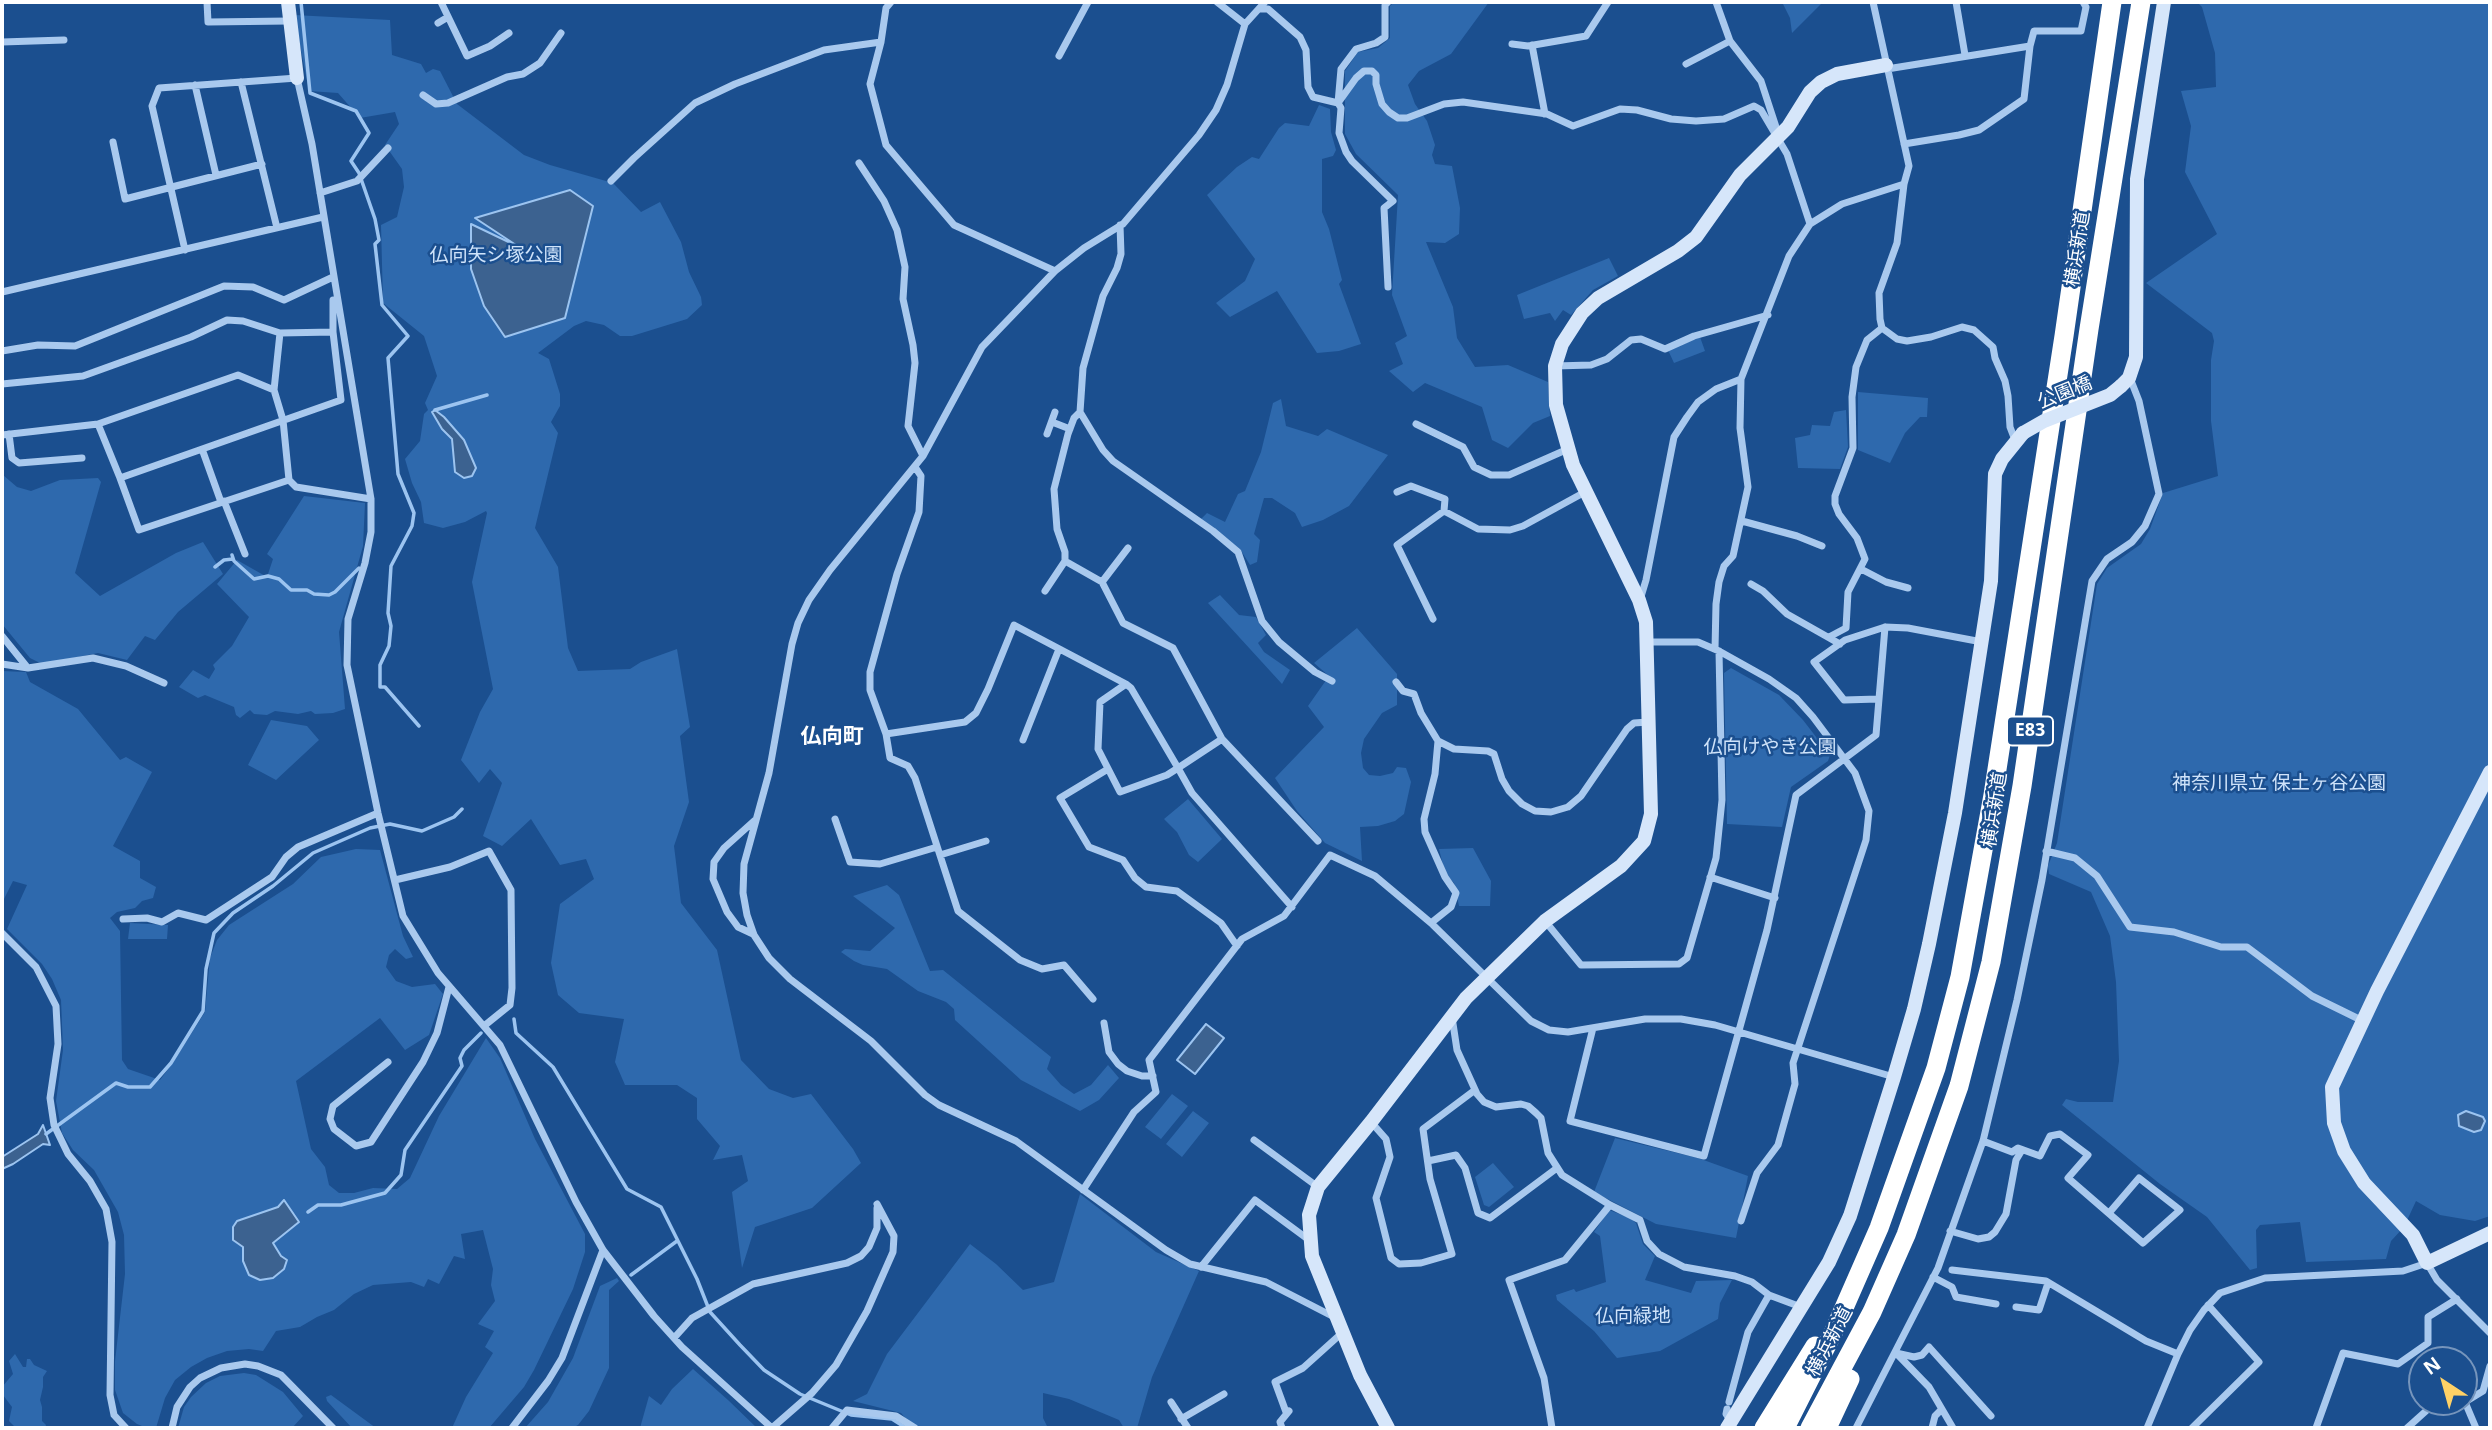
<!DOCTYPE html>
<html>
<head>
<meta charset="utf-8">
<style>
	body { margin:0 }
	#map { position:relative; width:2492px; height:1430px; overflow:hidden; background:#1b4f8f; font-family:"Noto Sans",sans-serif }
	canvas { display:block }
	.frame { position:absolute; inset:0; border:4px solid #fff; pointer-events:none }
	.north { position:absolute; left:2408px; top:1346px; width:70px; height:70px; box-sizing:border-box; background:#1b4f8f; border:2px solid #7695bc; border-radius:50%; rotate:324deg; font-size:19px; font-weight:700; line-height:28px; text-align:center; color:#fff }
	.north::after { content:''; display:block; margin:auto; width:24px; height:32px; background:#ffd166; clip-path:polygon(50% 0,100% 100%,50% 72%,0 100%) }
</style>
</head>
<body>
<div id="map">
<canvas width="2492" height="1430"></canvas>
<div class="frame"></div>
<div class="north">N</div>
</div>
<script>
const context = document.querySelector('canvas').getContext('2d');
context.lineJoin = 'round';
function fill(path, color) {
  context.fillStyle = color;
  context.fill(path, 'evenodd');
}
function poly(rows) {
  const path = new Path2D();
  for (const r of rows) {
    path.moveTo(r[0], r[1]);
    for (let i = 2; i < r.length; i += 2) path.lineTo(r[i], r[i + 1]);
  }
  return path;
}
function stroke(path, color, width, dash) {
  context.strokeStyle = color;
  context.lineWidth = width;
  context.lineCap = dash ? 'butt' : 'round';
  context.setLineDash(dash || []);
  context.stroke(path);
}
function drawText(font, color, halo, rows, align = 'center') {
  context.font = font + ' "Noto Sans","Noto Sans JP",sans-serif';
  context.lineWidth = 5;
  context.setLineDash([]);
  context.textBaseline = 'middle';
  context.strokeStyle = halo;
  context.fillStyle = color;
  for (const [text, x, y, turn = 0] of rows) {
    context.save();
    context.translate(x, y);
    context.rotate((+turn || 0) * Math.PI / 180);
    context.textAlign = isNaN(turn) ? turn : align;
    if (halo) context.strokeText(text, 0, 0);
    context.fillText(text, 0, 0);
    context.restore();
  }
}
fill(poly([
	[1394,2,1489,2,1451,54,1419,71,1408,85,1415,104,1427,121,1435,145,1432,155,1435,164,1452,166,1460,208,1459,234,1445,243,1426,242,1453,307,1457,338,1475,367,1508,365,1548,382,1550,416,1533,423,1508,448,1492,440,1482,407,1425,383,1413,392,1389,371,1403,364,1395,343,1407,336,1392,295,1398,195,1356,154,1345,134,1345,71,1358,52,1378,48,1390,38,1390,6],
	[1782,2,1823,2,1792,33,1790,18],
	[2197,2,2490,2,2490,1216,2475,1221,2440,1215,2416,1201,2404,1227,2391,1241,2386,1259,2306,1262,2300,1222,2260,1225,2256,1230,2257,1268,2250,1270,2207,1217,2160,1184,2062,1105,2066,1099,2078,1102,2113,1102,2119,1061,2116,982,2110,936,2091,892,2049,874,2048,866,2057,843,2097,584,2107,568,2141,544,2150,529,2163,493,2218,476,2211,421,2211,360,2214,341,2212,333,2146,283,2217,234,2185,172,2191,126,2181,91,2216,87,2215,53,2202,7],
	[294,15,390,20,392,55,421,64,426,73,433,69,440,71,457,104,524,155,550,165,613,183,641,212,660,202,681,242,689,272,701,297,702,305,687,319,632,336,620,336,604,325,586,321,574,326,538,353,549,359,560,394,560,406,551,422,558,433,535,528,558,567,568,648,578,671,630,669,641,662,677,649,690,727,680,736,689,802,674,846,681,903,717,950,741,1060,769,1089,793,1098,811,1094,853,1149,861,1163,812,1208,755,1227,742,1268,732,1192,748,1181,742,1155,713,1160,720,1146,697,1119,697,1098,677,1085,625,1085,615,1062,624,1019,579,1013,558,995,551,963,560,904,594,879,586,859,560,865,531,819,502,846,483,836,502,783,490,769,479,783,461,760,480,712,493,689,472,582,487,513,486,511,465,522,443,528,424,523,421,502,412,483,405,459,420,441,424,414,428,410,425,403,437,376,424,336,383,303,381,225,397,217,404,187,402,169,385,145,399,124,395,112,360,118,338,93,309,91],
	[1319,105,1330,109,1331,132,1336,150,1333,156,1322,159,1322,212,1329,229,1342,280,1339,284,1361,344,1339,351,1317,353,1277,291,1230,317,1216,303,1245,281,1255,259,1207,195,1237,167,1252,157,1259,159,1279,128,1285,123,1309,126],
	[1609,258,1618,276,1593,290,1571,315,1563,310,1555,321,1550,313,1524,319,1517,295],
	[1700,337,1705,351,1674,363,1668,350],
	[1858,392,1928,398,1927,417,1920,417,1905,433,1890,463,1858,450],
	[1281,399,1286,426,1318,436,1327,429,1388,455,1349,506,1323,520,1302,527,1295,513,1272,498,1264,498,1254,534,1260,540,1257,562,1250,565,1240,549,1200,520,1207,513,1225,522,1238,494,1245,491,1261,452,1273,403],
	[1846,410,1848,447,1840,469,1798,468,1795,438,1810,435,1812,425,1830,426,1834,412],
	[2,470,3,475,17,487,31,491,60,480,98,478,101,482,75,573,100,596,176,553,203,542,223,574,178,612,155,640,145,636,127,660,98,653,42,664,30,658,2,624],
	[304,496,365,503,363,546,339,632,345,709,333,713,315,714,311,711,298,714,275,711,267,715,254,714,250,710,240,718,236,715,234,707,205,695,198,698,179,687,193,670,209,679,215,669,213,665,232,646,249,617,217,584,237,560,267,577,273,559,267,554],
	[1220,595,1239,615,1256,617,1266,635,1258,643,1264,652,1290,670,1282,684,1208,603],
	[1357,628,1397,674,1397,705,1382,713,1364,739,1361,753,1363,768,1369,775,1380,776,1393,773,1397,767,1406,768,1411,782,1404,814,1395,821,1378,826,1360,827,1362,861,1325,843,1297,811,1275,778,1324,727,1308,706,1329,676,1314,663],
	[1731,668,1779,695,1803,720,1830,755,1828,761,1791,787,1782,827,1727,824,1724,673],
	[2,671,26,672,30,682,78,709,120,760,126,757,152,772,113,846,140,861,140,878,156,887,153,898,142,901,135,908,117,912,110,918,120,931,122,1060,128,1069,160,1080,172,1064,205,1012,210,958,217,940,229,925,293,884,321,857,356,849,380,850,403,936,413,957,406,959,395,949,389,955,386,967,396,981,412,987,435,984,443,994,429,1035,405,1050,380,1018,296,1081,311,1149,325,1167,329,1185,339,1193,354,1193,373,1188,397,1189,410,1178,439,1116,486,1038,500,1058,535,1139,585,1234,585,1252,573,1289,534,1370,524,1387,489,1428,452,1428,466,1397,493,1353,485,1347,494,1331,478,1324,495,1301,491,1285,493,1269,483,1230,461,1234,465,1259,454,1256,439,1284,428,1279,424,1287,411,1282,373,1285,354,1294,334,1310,317,1317,300,1327,276,1331,263,1351,249,1349,227,1351,207,1358,191,1367,175,1380,165,1398,156,1428,147,1428,137,1424,123,1413,115,1390,115,1361,125,1274,124,1235,118,1212,94,1170,73,1150,62,1133,56,1101,63,1050,61,1000,52,979,42,964,7,929,27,885,13,881,2,903],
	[271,720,307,726,319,740,276,780,248,765],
	[1188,799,1222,839,1198,862,1189,855,1177,832,1164,819],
	[1473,848,1491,881,1490,906,1459,906,1454,883,1445,873,1439,849],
	[887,885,899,895,930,971,943,970,1051,1057,1047,1069,1061,1085,1074,1094,1091,1085,1108,1065,1119,1078,1099,1100,1080,1111,1021,1080,955,1020,954,1009,946,1002,918,991,887,969,863,965,854,961,841,952,845,949,870,951,895,928,853,896],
	[130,923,168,925,167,939,128,939],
	[1172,1094,1188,1106,1161,1139,1145,1127],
	[1193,1111,1209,1123,1182,1157,1166,1144],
	[1615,1138,1698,1158,1748,1176,1736,1238,1656,1224,1594,1192],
	[1493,1163,1514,1187,1489,1207,1484,1205,1475,1177],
	[1080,1194,1156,1252,1199,1271,1152,1377,1137,1428,1124,1428,1119,1420,1069,1399,1043,1393,1043,1418,1048,1428,914,1428,901,1413,853,1401,867,1394,887,1354,970,1244,996,1264,1023,1290,1054,1282],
	[1609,1210,1630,1218,1636,1223,1643,1244,1655,1256,1645,1280,1691,1293,1696,1281,1732,1280,1720,1303,1718,1319,1660,1351,1617,1358,1594,1331,1557,1300,1556,1295,1574,1289,1576,1292,1606,1282,1600,1236,1594,1232],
	[617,1278,619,1281,609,1290,609,1368,589,1411,578,1425,572,1428,525,1428,548,1402,573,1358,600,1286],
	[15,1354,23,1367,26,1367,27,1359,30,1359,34,1365,47,1371,43,1377,43,1387,40,1400,42,1407,42,1421,46,1425,45,1428,16,1428,9,1421,12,1407,3,1395,2,1387,13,1374,9,1361],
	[693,1369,728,1400,757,1428,640,1428,649,1396,661,1405,672,1389],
	[244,1373,256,1375,283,1392,303,1416,292,1428,178,1428,184,1407,191,1397,206,1383,220,1376],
	[331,1395,376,1428,352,1428,327,1401,326,1397]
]), '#2e69ad');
const water = poly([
	[570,190,593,206,565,318,505,337,484,306,471,269,471,224,519,247,475,218,570,190],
	[435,410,444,417,464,440,476,468,472,476,464,478,455,472,452,439,442,429,432,412,435,410],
	[1206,1024,1224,1038,1195,1074,1177,1060,1206,1024],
	[2466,1111,2483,1117,2485,1121,2481,1130,2474,1132,2459,1126,2458,1115,2466,1111],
	[43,1125,50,1145,43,1144,13,1164,2,1169,2,1157,38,1134,43,1125],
	[284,1200,299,1222,273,1243,281,1256,287,1260,284,1269,273,1278,260,1280,249,1275,243,1261,243,1247,233,1240,233,1227,237,1221,278,1207,284,1200]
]);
fill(water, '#3c6290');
stroke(water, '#9cc4f0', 2);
stroke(poly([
	[301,2,310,93,356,111,369,133,351,161,359,173,375,219,379,240,375,244,382,305,408,336,388,358,398,474,414,513,412,526,391,566,388,613,391,626,389,646,380,665,380,687,385,687,419,726],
	[435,410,487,395],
	[232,555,234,561,254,579,268,576,279,579,291,590,307,590,314,594,329,595,335,592,359,568],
	[215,567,224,560,233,559],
	[514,1019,516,1033,553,1067,627,1189,661,1207,697,1279,710,1312,740,1345,764,1370,800,1394,851,1415,892,1419,906,1428],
	[46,1134,116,1083,128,1087,150,1087,171,1063,203,1011,206,969,214,933,233,913,273,886,313,853,370,828,390,824,422,831,454,817,462,809],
	[308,1212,318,1205,341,1205,385,1193,401,1175,405,1150,462,1066,460,1058,464,1050,481,1033],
	[631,1275,677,1241]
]), '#9cc4f0', 3.5);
stroke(poly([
	[207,2,208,22,289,21],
	[441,2,467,56,490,46,509,33],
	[891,2,886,8,881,42,870,84,886,145,954,225,1055,271],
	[1217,2,1245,24],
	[1265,2,1245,24,1227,85,1216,110,1199,135,1123,224,1084,248,1055,271,982,347,923,456,830,570,809,600,798,623,792,644,769,773,744,864,743,893,747,915,754,935,769,958,790,979,871,1041,925,1095,939,1105,1016,1141,1166,1250,1190,1264,1266,1282,1336,1318],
	[1716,2,1730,41,1761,81,1778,133],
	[1873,2,1909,166,1904,184,1897,243,1879,293,1880,319,1882,328,1897,339,1907,341,1931,337,1962,327,1974,330,1993,347,1995,358,2005,381,2008,396,2010,427,2015,440],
	[1956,2,1965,55],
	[1259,9,1268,9,1300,37,1306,50,1308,87,1313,97,1338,103,1356,78,1364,71,1372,71,1376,75,1376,84,1382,104,1389,112,1398,118,1407,118,1444,104,1463,102,1547,114,1573,126,1620,109,1637,110,1671,119,1696,121,1724,119,1754,106,1761,110,1787,154,1810,224],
	[438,23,448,17],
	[2,42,64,40],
	[1512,44,1528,46,1586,36,1608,2],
	[1532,45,1545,114],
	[1059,56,1088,2],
	[1686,64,1730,41],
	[1887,69,2030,46],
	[241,82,277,228],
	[195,85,216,175],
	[423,95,436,104,448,103,507,77,523,74,540,63,561,33],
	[113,142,125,199,262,164],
	[1904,144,1959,135,1979,130,2024,99,2030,46,2034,31,2081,31,2086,7,2083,2],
	[859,163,884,201,897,230,905,267,903,299,913,345,915,363,908,426,923,456],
	[611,181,634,158,695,103,735,84,824,50,881,42],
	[320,193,357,181,388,148],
	[1120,225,1121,254,1117,268,1103,296,1083,368,1080,412,1103,450,1113,461,1213,531,1238,552,1262,621,1279,642,1315,672,1332,681],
	[185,250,152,106,159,88,297,78,312,144,371,499,371,532,365,563,348,619,347,665,378,813,403,916,438,973,500,1045,576,1202,603,1250,654,1316,682,1347,772,1428],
	[1388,287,1384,208,1393,201,1352,161,1346,152,1339,133,1341,108,1338,103,1341,69,1356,49,1376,43,1385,37,1385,5,1388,2],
	[2,292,323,217],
	[2,351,38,345,75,346,224,286,253,287,284,300,333,277],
	[1555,366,1591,365,1607,359,1631,340,1641,339,1665,349,1694,336,1768,315],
	[2,384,83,376,191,337,227,320,243,321,280,333,333,332],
	[274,390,280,333],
	[1052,422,1070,429],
	[98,424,238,375,274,390,283,420,289,480,139,530,120,478],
	[1416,424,1463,447,1474,467,1491,475,1509,475,1568,449],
	[9,434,12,458,19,463,82,458],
	[1047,434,1055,412],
	[2,435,98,424,120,478,341,400,333,332,333,300],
	[202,449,221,502],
	[915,467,921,476,919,512,897,574,870,672,870,690,886,734,890,758,908,766,915,778,958,911,1020,960,1042,969,1064,965,1093,999],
	[289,480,296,487,371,499],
	[1397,492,1411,486,1445,499,1444,511],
	[224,501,245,554],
	[1742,521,1797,536,1822,546],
	[1128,548,1102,582,1123,623,1173,648,1222,739,1318,841],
	[1065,561,1102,582],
	[1861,569,1886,582,1908,588],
	[1751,584,1763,591,1787,614,1840,644],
	[1045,591,1065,561,1065,552,1057,529,1054,489,1068,434,1074,418,1080,412],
	[1640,600,1646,580,1674,437,1687,417,1698,402,1716,389,1741,379,1789,256,1810,224,1842,204,1904,184],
	[1433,619,1397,545,1444,511,1478,529,1510,530,1523,526,1585,492],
	[2,636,27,667],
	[1829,637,1846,628,1848,592,1865,559,1857,538,1839,514,1835,504,1835,496,1853,448,1852,397,1856,367,1867,340,1882,328],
	[1647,642,1698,642,1719,651,1769,679,1796,698,1813,717,1855,773,1869,811,1866,840,1793,1063,1795,1084,1778,1145,1757,1173,1741,1221],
	[1715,649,1716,604,1719,582,1724,566,1733,556,1748,487,1740,428,1741,379],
	[2,664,28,668,93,658,126,666,164,683],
	[1396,682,1403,691,1414,694,1421,713,1438,741,1435,774,1424,819,1425,832,1445,877,1456,893,1451,907,1431,923],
	[1878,699,1844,700,1814,662,1845,640,1885,627],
	[886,734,965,722,976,713,988,689,1014,625,1126,684],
	[1222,739,1178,768,1167,775,1120,792,1098,749,1100,702,1126,684,1131,688,1178,768,1192,793,1292,907],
	[1023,740,1059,649],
	[1438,741,1454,749,1488,751,1494,754,1502,779,1509,791,1522,804,1535,811,1551,812,1568,807,1581,796,1627,729,1634,723,1648,722],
	[1108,769,1060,798,1089,847,1123,860,1135,878,1146,887,1177,891,1221,923,1237,946],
	[835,819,850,862,880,864,937,847],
	[2046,851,2075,858,2097,876,2130,927,2174,932,2221,947,2247,947,2312,996,2363,1021],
	[940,855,986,841],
	[1710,877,1775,898],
	[395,880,450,867,489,851,511,890,512,988,510,1005,484,1026],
	[123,919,147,918,162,922,178,913,206,920,272,877,286,857,298,847,378,813],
	[1545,921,1581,965,1679,964,1687,958,1716,858,1722,800,1719,651],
	[2,933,36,967,56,1006,58,1044,50,1098,54,1125,68,1154,90,1181,106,1209,112,1242,110,1395,114,1415,126,1428],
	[753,934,738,927,727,912,713,879,714,862,724,848,754,821],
	[1452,1017,1457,1050,1477,1094,1484,1102,1496,1107,1521,1104,1528,1106,1536,1113,1541,1118,1548,1153,1562,1175,1610,1205,1640,1220,1647,1241,1659,1254,1684,1267,1735,1276,1752,1282,1769,1295,1801,1307],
	[1104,1023,1109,1052,1118,1064,1127,1071,1142,1076,1153,1076],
	[1593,1028,1570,1121,1704,1156,1767,930,1796,795,1876,735,1885,627,1908,628,1982,642],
	[388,1062,333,1106,330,1119,334,1129,356,1146,371,1142,423,1062,437,1033,449,987],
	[1371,1122,1386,1139,1390,1157,1376,1198,1391,1258,1399,1264,1421,1263,1452,1254,1430,1179,1423,1129,1475,1090],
	[1254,1140,1318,1187],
	[1983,1141,2012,1152,2018,1148,2040,1156,2050,1136,2060,1134,2088,1155,2068,1178,2143,1243,2180,1210,2139,1178,2109,1213],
	[1428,1161,1456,1155,1465,1168,1478,1213,1490,1218,1557,1168],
	[1083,1190,1134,1112,1156,1092,1149,1060,1242,939,1284,916,1330,855,1375,876,1431,923,1531,1021,1549,1030,1568,1032,1645,1019,1681,1019,1715,1025,1894,1077],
	[1950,1231,1978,1239,1989,1237,1995,1232,2006,1214,2016,1160,2022,1150],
	[1201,1267,1255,1200,1309,1240],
	[1952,1270,2046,1281,2146,1341,2178,1354],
	[1933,1277,1952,1287,1956,1297,1996,1304],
	[2016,1307,2039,1310,2048,1283],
	[674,1338,692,1318,753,1284,847,1263,861,1256,869,1247,877,1228,877,1208],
	[1896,1353,1914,1357,1922,1355,1929,1347,1991,1416],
	[1897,1354,1929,1387,1953,1428],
	[1171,1402,1188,1428],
	[1729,1402,1748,1332,1769,1295],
	[1727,1409,1726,1414,1731,1422],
	[1286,1412,1275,1382,1303,1368,1343,1332],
	[1181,1419,1224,1394],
	[172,1428,177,1407,190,1387,200,1378,221,1368,245,1364,258,1366,281,1375,333,1428],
	[512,1428,548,1381,562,1358,603,1250],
	[772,1428,812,1393,836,1365,867,1311,893,1252,894,1236,877,1204],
	[832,1428,847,1410,896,1416,915,1428],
	[1282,1428,1280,1422,1289,1411],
	[1552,1428,1544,1378,1509,1280,1565,1260,1610,1205],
	[1856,1428,1938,1268,1983,1141,2017,1000,2042,880,2092,581,2107,559,2132,542,2145,526,2159,494,2139,401,2130,378],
	[1932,1428,1935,1416,1941,1410],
	[2147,1428,2178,1354,2190,1330,2204,1310,2220,1293,2265,1278,2403,1271,2427,1263,2437,1280,2490,1333],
	[2192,1428,2259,1362,2208,1305],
	[2316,1428,2343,1353,2398,1364,2428,1343,2428,1317,2457,1299],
	[2407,1428,2436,1402],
	[2476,1428,2465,1402,2483,1391,2490,1366]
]), '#a9c9ee', 7);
stroke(poly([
	[288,2,297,78],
	[2121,386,2129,378,2136,357,2137,179,2164,2],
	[2490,772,2377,991,2332,1087,2334,1123,2344,1151,2364,1183,2413,1235,2427,1263,2490,1233],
	[1388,1428,1360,1375,1312,1256,1309,1215,1318,1187,1371,1122,1466,998,1545,921,1621,866,1644,841,1651,814,1646,622,1639,600,1573,465,1556,405,1555,366,1562,344,1582,313,1598,298,1678,251,1696,237,1740,175,1788,127,1810,92,1821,82,1837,74,1886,65],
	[1727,1428,1829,1262,1850,1216,1894,1077,1914,1009,1929,944,1955,813,1991,581,1995,474,2002,459,2023,433]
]), '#d6e6fa', 14);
stroke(poly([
	[1764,1428,1815,1346],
	[1785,1428,1833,1333,1879,1228,1936,1068,1960,977,1993,795,2064,336,2112,2],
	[1810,1428,1872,1312,1906,1235,1959,1086,1991,962,2022,786,2089,329,2141,2],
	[1827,1428,1850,1379]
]), '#fff', 19);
stroke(poly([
	[2023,433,2044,421,2110,395,2121,386]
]), '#d6e6fa', 14);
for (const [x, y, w] of [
	[2030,731,46]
]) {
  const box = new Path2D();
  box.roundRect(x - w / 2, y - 14.5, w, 29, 5);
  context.fillStyle = '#1b4f8f';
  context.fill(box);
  stroke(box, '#fff', 2);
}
drawText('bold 18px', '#fff', null, [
	["E83",2030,731]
]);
drawText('19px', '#fff', '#1b4f8f', [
	["横浜新道",2078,249,-81],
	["公園橋",2065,393,-22],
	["横浜新道",1995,810,-81],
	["横浜新道",1830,1342,-62]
]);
drawText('19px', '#cfe3fa', '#1b4f8f', [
	["仏向矢シ塚公園",496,256],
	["仏向けやき公園",1770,748],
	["神奈川県立 保土ヶ谷公園",2279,784],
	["仏向緑地",1633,1317]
]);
drawText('bold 21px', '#fff', '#1b4f8f', [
	["仏向町",832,737]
]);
</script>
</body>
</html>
